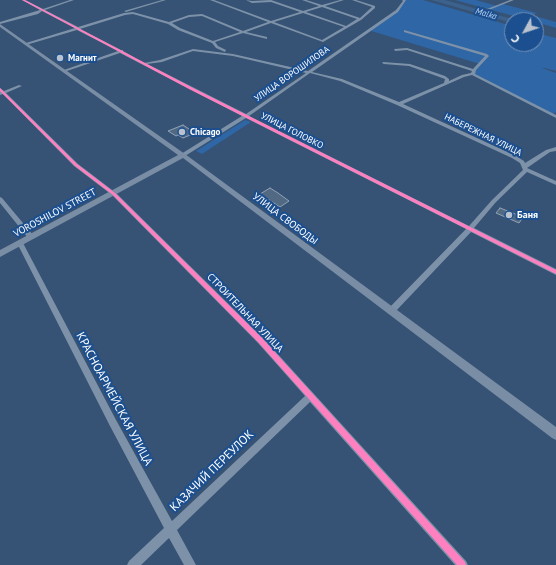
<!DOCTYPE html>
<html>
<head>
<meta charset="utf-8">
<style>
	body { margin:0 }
	#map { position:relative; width:556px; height:565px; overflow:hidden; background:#365274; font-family:"PT Sans",sans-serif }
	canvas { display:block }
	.north { position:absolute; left:504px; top:12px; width:40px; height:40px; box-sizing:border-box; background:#1b4f8f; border:1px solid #7695bc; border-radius:50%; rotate:230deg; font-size:11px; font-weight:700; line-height:16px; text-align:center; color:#fff }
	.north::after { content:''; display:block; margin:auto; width:14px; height:18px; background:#b9c2ce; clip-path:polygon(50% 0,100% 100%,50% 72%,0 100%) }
</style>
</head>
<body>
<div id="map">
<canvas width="556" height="565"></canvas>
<div class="north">С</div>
</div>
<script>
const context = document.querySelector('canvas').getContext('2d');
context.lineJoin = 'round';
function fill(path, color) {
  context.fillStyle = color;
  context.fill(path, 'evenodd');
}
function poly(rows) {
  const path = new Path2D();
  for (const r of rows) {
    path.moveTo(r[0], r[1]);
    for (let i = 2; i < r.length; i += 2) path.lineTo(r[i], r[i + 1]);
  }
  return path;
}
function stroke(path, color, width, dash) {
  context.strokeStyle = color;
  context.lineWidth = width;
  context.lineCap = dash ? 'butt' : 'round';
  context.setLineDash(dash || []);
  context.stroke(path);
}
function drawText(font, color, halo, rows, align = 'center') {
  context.font = font + ' "PT Sans",sans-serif';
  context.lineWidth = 4;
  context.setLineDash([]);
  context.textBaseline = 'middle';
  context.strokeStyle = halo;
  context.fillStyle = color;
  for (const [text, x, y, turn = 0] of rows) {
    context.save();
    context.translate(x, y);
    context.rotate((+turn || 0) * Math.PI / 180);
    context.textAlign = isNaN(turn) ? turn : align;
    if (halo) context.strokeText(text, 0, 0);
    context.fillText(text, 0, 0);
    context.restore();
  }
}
fill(poly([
	[403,0,423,0,512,26,512,44,536,44,536,33,556,38,556,71,544,68,542,68,556,73,556,112,552,115,473,74,480,64,368,30,397,11,404,1],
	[455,0,476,0,497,6,503,4,537,13,532,15,556,22,556,28,536,22,536,20,528,20],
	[245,120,251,122,202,154,196,151]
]), '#2f66a5');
fill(poly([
	[431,0,445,0,516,20,512,20,512,23]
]), '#3b618d');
const building = poly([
	[183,125,195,133,183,138,178,135,176,136,168,131,183,125],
	[270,188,278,193,289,201,280,207,260,194,270,188],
	[500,208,523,217,519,223,496,213,500,208]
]);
fill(building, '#526984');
stroke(building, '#92a2b6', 1);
fill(poly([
	[22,0,25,0,43,9,70,0,74,0,45,10,78,27,124,13,133,12,169,22,189,15,202,14,243,31,268,22,210,0,214,0,271,21,300,12,271,2,252,3,246,0,252,1,271,0,303,11,319,6,302,0,306,0,322,5,340,0,344,0,325,6,360,18,372,7,352,0,356,0,375,6,375,8,361,20,323,42,271,23,246,32,267,37,267,39,243,33,215,42,218,46,226,50,225,52,216,48,212,43,178,30,168,24,133,14,125,15,80,29,121,50,123,50,123,51,144,63,160,60,193,49,233,54,308,71,396,10,403,1,402,0,406,0,398,12,312,72,342,79,399,102,444,83,445,79,409,66,384,64,382,63,383,62,410,64,445,76,449,79,449,81,462,75,471,73,472,71,407,50,395,51,394,49,407,48,473,69,485,56,404,32,404,30,487,54,489,56,476,70,475,74,556,115,556,118,472,75,464,77,403,104,516,156,524,161,525,163,546,150,556,147,556,151,550,152,527,168,556,181,556,185,527,172,496,202,474,228,556,269,556,275,471,232,394,313,391,314,388,313,387,311,388,309,466,229,246,118,185,156,181,156,181,154,242,116,120,53,64,72,64,70,118,51,77,30,26,45,26,43,75,28,42,11,38,14,0,24,0,22,40,10,22,0],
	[322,7,357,19,346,26,306,12,322,7],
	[303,13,344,27,322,40,274,22,303,13],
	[202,16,240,32,213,41,180,28,172,23,189,17,202,16],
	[193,51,233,56,306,73,246,114,147,64,162,62,193,51],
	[310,73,340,81,397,105,512,158,520,163,523,170,492,200,469,226,249,116,310,73],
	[162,0,166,0,126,12,124,11,162,0],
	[510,0,514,0,489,10,487,9,510,0],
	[19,85,22,86,6,93,78,164,116,193,264,339,466,561,468,565,455,565,310,402,177,530,196,565,184,565,169,538,141,565,127,565,129,561,164,528,110,426,17,243,18,241,22,241,23,243,116,420,172,521,305,396,258,343,112,195,74,166,3,94,0,95,0,88,4,91,19,85],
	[0,197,2,198,33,235,34,237,33,239,29,239,0,203,0,197]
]), '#7d92a8');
fill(poly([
	[0,24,185,154,556,427,556,440,552,438,183,158,0,257,0,250,178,155,0,27,0,24]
]), '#798da4');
fill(poly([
	[22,0,25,0,191,87,556,270,556,274,189,89,22,0],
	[0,88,77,164,115,193,263,339,465,562,466,565,457,565,259,343,113,195,75,166,0,91,0,88]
]), '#ff80c0');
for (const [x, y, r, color] of [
	[60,58,4,"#b9c2ce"],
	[182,132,4,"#b9c2ce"],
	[509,215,4,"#b9c2ce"]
]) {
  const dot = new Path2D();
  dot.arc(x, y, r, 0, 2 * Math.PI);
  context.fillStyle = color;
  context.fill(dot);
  stroke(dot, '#1b4f8f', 1.5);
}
drawText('italic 9px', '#b5d3f5', '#1b4f8f', [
	["Malka",486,14,16]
]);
drawText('bold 9px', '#fff', '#1b4f8f', [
	["Магнит",68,58],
	["Chicago",190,132]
], 'left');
drawText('9px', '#fff', '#1b4f8f', [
	["УЛИЦА ВОРОШИЛОВА",292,74,-35],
	["УЛИЦА ГОЛОВКО",292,131,27],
	["НАБЕРЕЖНАЯ УЛИЦА",483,135,26]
]);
drawText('10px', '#fff', '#1b4f8f', [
	["VOROSHILOV STREET",55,213,-28],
	["УЛИЦА СВОБОДЫ",285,219,37],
	["СТРОИТЕЛЬНАЯ УЛИЦА",245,313,46]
]);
drawText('bold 10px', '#fff', '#1b4f8f', [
	["Баня",517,215]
], 'left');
drawText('12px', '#fff', '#1b4f8f', [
	["КРАСНОАРМЕЙСКАЯ УЛИЦА",114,399,62],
	["КАЗАЧИЙ ПЕРЕУЛОК",212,471,-44]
]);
</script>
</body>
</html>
